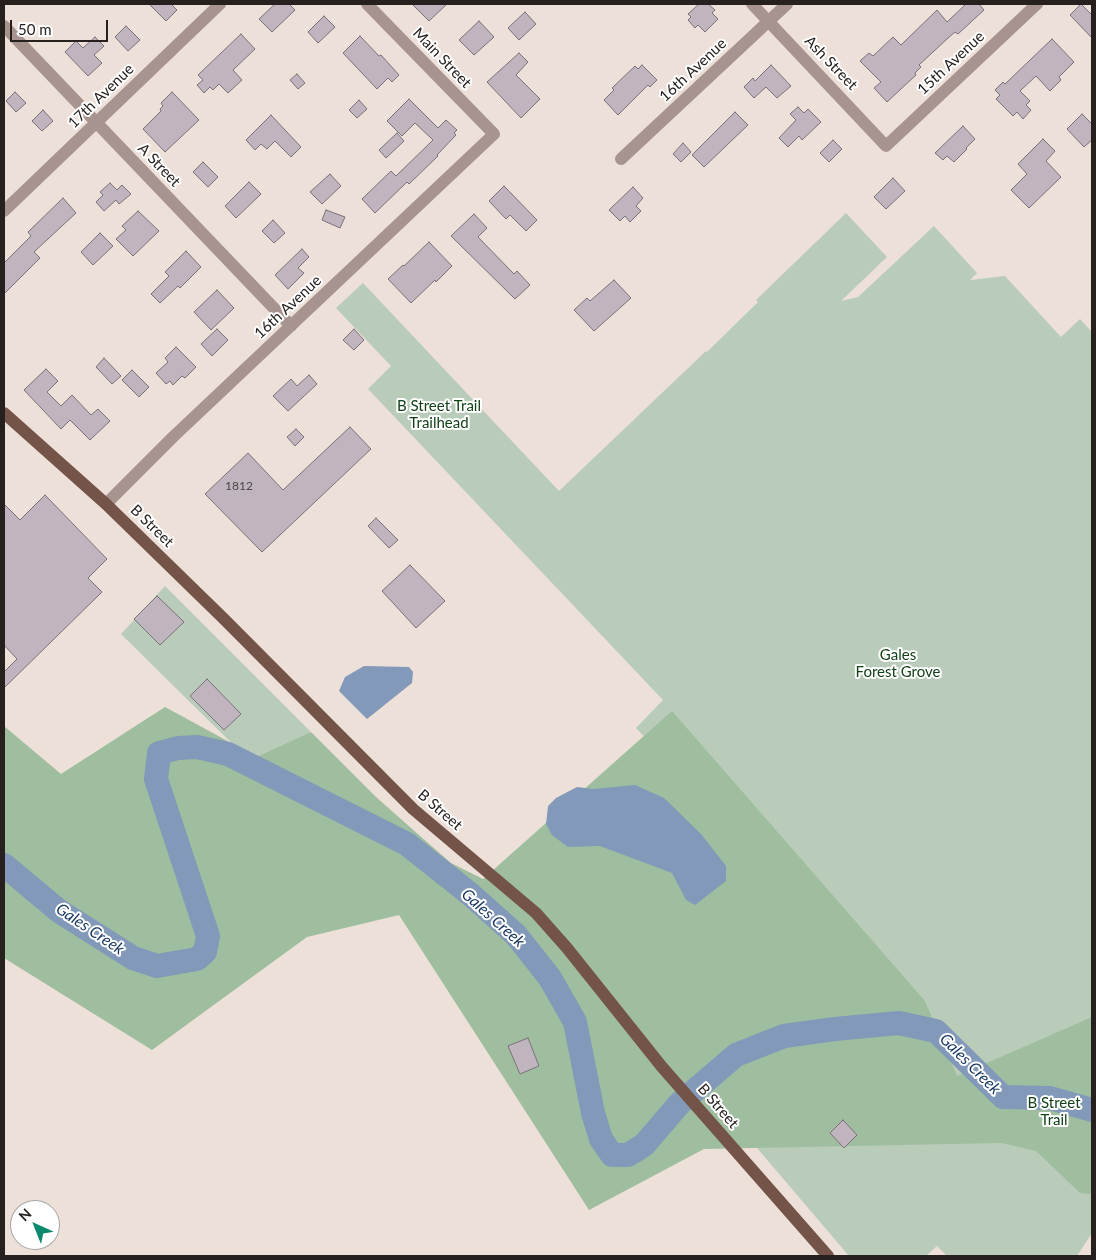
<!DOCTYPE html>
<html>
<head>
<meta charset="utf-8">
<style>
	body { margin:0 }
	#map { position:relative; width:1096px; height:1260px; overflow:hidden; background:#ede0d8; font-family:Lato,sans-serif }
	canvas { display:block }
	.frame { position:absolute; inset:0; border:5px solid #26211e; pointer-events:none }
	.north { position:absolute; left:10px; top:1200px; width:50px; height:50px; box-sizing:border-box; background:#fff; border:1px solid #a8a6a5; border-radius:50%; rotate:316deg; font-size:14px; font-weight:700; line-height:20px; text-align:center; color:#26211e }
	.north::after { content:''; display:block; margin:auto; width:18px; height:22px; background:#0b896c; clip-path:polygon(50% 0,100% 100%,50% 72%,0 100%) }
	.scale { position:absolute; left:10px; top:20px; width:98px; height:22px; box-sizing:border-box; border:2px solid #26211e; border-top:0; padding-left:6px; font-size:15px; line-height:18px; white-space:nowrap; color:#26211e; -webkit-text-stroke:4px #fff; paint-order:stroke }
</style>
</head>
<body>
<div id="map">
<canvas width="1096" height="1260"></canvas>
<div class="frame"></div>
<div class="north">N</div>
<div class="scale">50 m</div>
</div>
<script>
const context = document.querySelector('canvas').getContext('2d');
context.lineJoin = 'round';
function fill(path, color) {
  context.fillStyle = color;
  context.fill(path, 'evenodd');
}
function poly(rows) {
  const path = new Path2D();
  for (const r of rows) {
    path.moveTo(r[0], r[1]);
    for (let i = 2; i < r.length; i += 2) path.lineTo(r[i], r[i + 1]);
  }
  return path;
}
function stroke(path, color, width, dash) {
  context.strokeStyle = color;
  context.lineWidth = width;
  context.lineCap = dash ? 'butt' : 'round';
  context.setLineDash(dash || []);
  context.stroke(path);
}
function drawText(font, color, halo, rows, align = 'center') {
  context.font = font + ' Lato,sans-serif';
  context.lineWidth = 4;
  context.setLineDash([]);
  context.textBaseline = 'middle';
  context.strokeStyle = halo;
  context.fillStyle = color;
  for (const [text, x, y, turn = 0] of rows) {
    context.save();
    context.translate(x, y);
    context.rotate((+turn || 0) * Math.PI / 180);
    context.textAlign = isNaN(turn) ? turn : align;
    if (halo) context.strokeText(text, 0, 0);
    context.fillText(text, 0, 0);
    context.restore();
  }
}
fill(poly([
	[846,213,887,257,841,301,858,297,934,226,977,273,970,280,1005,276,1061,337,1080,319,1092,332,1092,1233,1077,1256,947,1256,937,1246,926,1256,849,1256,700,1081,686,781,636,728,663,700,368,389,391,366,336,308,363,283,559,491,706,351,707,352,758,302,756,300],
	[165,586,311,732,308,733,553,1027,278,789,121,634]
]), '#b9ccb9');
fill(poly([
	[165,707,257,757,311,732,376,797,419,835,451,863,483,879,672,711,925,1001,957,1076,1092,1017,1092,1194,1080,1193,1036,1151,1001,1143,704,1149,589,1210,399,915,307,937,152,1050,4,958,4,726,61,774]
]), '#9fbe9f');
fill(poly([
	[364,666,409,667,413,672,412,683,367,719,339,691,345,677],
	[635,785,664,798,701,834,726,866,726,881,695,905,686,900,672,873,600,846,568,847,552,835,546,824,548,806,556,798,577,787,594,789]
]), '#8299b9');
stroke(poly([
	[4,865,59,911,133,958,157,966,197,959,205,952,208,936,156,779,159,753,178,748,197,747,228,754,407,844,470,894,516,935,550,978,575,1022,593,1113,601,1139,612,1155,628,1155,644,1145,680,1103,736,1055,784,1036,835,1029,899,1023,936,1031,1003,1097,1050,1098,1092,1110]
]), '#8299b9', 24);
const building = poly([
	[149,4,171,4,177,10,166,21,149,4],
	[275,4,289,4,295,10,272,32,259,19,275,4],
	[412,4,447,4,429,21,412,4],
	[699,4,708,4,715,10,712,13,718,19,705,32,698,25,695,28,688,20,691,17,688,14,699,4],
	[966,4,979,4,984,10,958,34,955,32,947,39,919,65,921,67,915,73,916,75,887,102,874,88,881,82,860,61,869,53,873,56,893,37,901,45,937,10,947,22,966,4],
	[1081,4,1092,15,1092,38,1070,15,1081,4],
	[525,12,536,24,519,40,508,28,525,12],
	[324,16,335,27,318,43,308,32,324,16],
	[479,21,494,37,474,55,459,40,479,21],
	[126,26,140,40,128,51,115,37,126,26],
	[241,34,255,49,233,70,242,80,228,93,219,84,213,90,210,87,204,93,197,85,203,80,198,75,241,34],
	[360,36,379,56,381,55,399,75,392,82,388,78,377,89,343,53,360,36],
	[95,37,104,46,94,55,102,63,88,76,65,52,76,41,83,48,95,37],
	[1052,39,1074,62,1059,77,1061,80,1050,91,1036,76,1020,91,1030,101,1026,105,1031,110,1023,119,1017,112,1013,116,996,99,1000,95,995,90,1003,82,1005,84,1052,39],
	[519,53,528,62,516,75,540,99,521,118,487,82,519,53],
	[642,65,657,80,650,87,648,85,618,115,604,100,614,90,612,88,635,66,638,69,642,65],
	[771,65,791,86,777,98,766,87,754,98,744,87,753,78,755,81,771,65],
	[297,74,305,83,298,89,290,80,297,74],
	[15,92,26,103,16,112,6,101,15,92],
	[172,92,199,120,165,152,143,129,161,111,160,109,163,106,161,103,172,92],
	[409,99,438,128,446,120,457,130,454,133,456,135,437,155,438,156,409,184,407,182,375,213,362,199,391,171,396,176,433,140,415,123,402,136,387,121,409,99],
	[359,100,367,109,357,118,349,110,359,100],
	[798,107,804,113,808,109,821,122,802,140,799,136,788,147,779,138,796,120,790,114,798,107],
	[43,110,53,121,42,131,32,121,43,110],
	[735,112,748,125,704,167,692,155,735,112],
	[1082,114,1092,124,1092,140,1084,147,1067,129,1082,114],
	[271,115,301,147,291,157,275,141,267,149,261,144,255,150,246,140,271,115],
	[963,126,975,139,966,148,967,149,954,162,947,156,943,160,935,153,963,126],
	[397,133,404,141,386,158,379,150,397,133],
	[1043,139,1055,151,1046,161,1061,177,1029,208,1011,190,1027,174,1018,164,1043,139],
	[833,140,842,149,829,162,820,153,833,140],
	[683,143,691,152,681,162,673,154,683,143],
	[203,162,218,177,208,187,193,172,203,162],
	[330,174,341,186,322,204,310,192,330,174],
	[893,178,905,191,886,209,874,197,893,178],
	[249,182,261,194,236,218,225,206,249,182],
	[110,183,117,190,122,185,131,194,119,204,116,200,104,211,96,202,103,195,100,192,110,183],
	[504,186,537,220,526,231,510,215,506,219,489,201,504,186],
	[633,187,643,198,636,206,641,211,630,222,625,216,620,221,609,210,633,187],
	[63,198,76,213,34,252,40,258,4,294,4,263,31,236,28,232,63,198],
	[326,210,345,217,340,228,322,220,326,210],
	[138,211,159,231,133,256,116,239,126,230,122,226,138,211],
	[474,214,487,228,478,237,514,274,517,271,530,285,515,299,451,236,474,214],
	[273,220,285,233,274,243,262,231,273,220],
	[100,233,113,246,93,265,81,252,100,233],
	[429,242,452,266,436,282,435,280,411,303,388,279,403,265,404,266,429,242],
	[302,249,309,257,298,268,304,273,288,289,275,275,302,249],
	[186,251,201,267,180,288,178,286,160,303,151,294,169,276,165,272,186,251],
	[614,280,631,298,594,331,574,310,587,298,590,301,614,280],
	[217,290,234,308,211,330,194,312,217,290],
	[217,329,228,340,212,356,201,344,217,329],
	[354,329,364,340,354,350,343,340,354,329],
	[176,347,196,367,185,378,182,376,173,385,170,381,166,384,156,373,168,362,165,358,176,347],
	[104,358,121,376,112,384,96,367,104,358],
	[46,369,58,381,47,392,61,406,72,395,91,415,98,409,110,421,90,440,70,420,61,429,24,390,46,369],
	[132,370,149,387,139,397,122,380,132,370],
	[309,375,317,384,288,411,273,396,291,379,297,386,309,375],
	[350,427,371,449,262,552,205,494,248,453,283,490,350,427],
	[296,429,304,437,295,446,287,437,296,429],
	[45,495,107,559,88,578,102,592,4,688,4,672,17,659,4,645,4,504,20,520,45,495],
	[376,518,398,540,389,548,368,526,376,518],
	[410,565,445,601,416,628,382,591,410,565],
	[157,596,184,622,160,645,134,619,157,596],
	[207,679,241,714,224,730,190,696,207,679],
	[528,1038,539,1066,520,1074,508,1046,528,1038],
	[843,1120,857,1135,844,1148,830,1133,843,1120]
]);
fill(building, '#c0b5be');
stroke(building, '#7a7078', 1);
stroke(poly([
	[752,4,886,146,1037,4],
	[4,26,291,326],
	[621,159,787,4],
	[4,211,220,4],
	[106,504,173,437,494,134,367,4]
]), '#a7948e', 12);
stroke(poly([
	[4,413,106,504,224,619,413,809,536,913,567,948,662,1067,828,1256]
]), '#745349', 12);
drawText('12px', '#4c4646', null, [
	["1812",239,486]
]);
drawText('15px', '#26211e', '#fff', [
	["Main Street",442,58,46],
	["Ash Street",831,63,46],
	["15th Avenue",951,63,-43],
	["16th Avenue",693,70,-43],
	["17th Avenue",101,96,-44],
	["A Street",159,165,46],
	["16th Avenue",288,307,-43],
	["B Street",152,526,44],
	["B Street",440,810,41],
	["B Street",718,1106,49]
]);
drawText('15px', '#124117', '#fff', [
	["B Street Trail",439,406],
	["Trailhead",439,423],
	["Gales",898,655],
	["Forest Grove",898,672],
	["B Street",1054,1103],
	["Trail",1054,1120]
]);
drawText('italic 16px', '#15355f', '#fff', [
	["Gales Creek",493,918,42],
	["Gales Creek",90,929,34],
	["Gales Creek",970,1064,45]
]);
</script>
</body>
</html>
